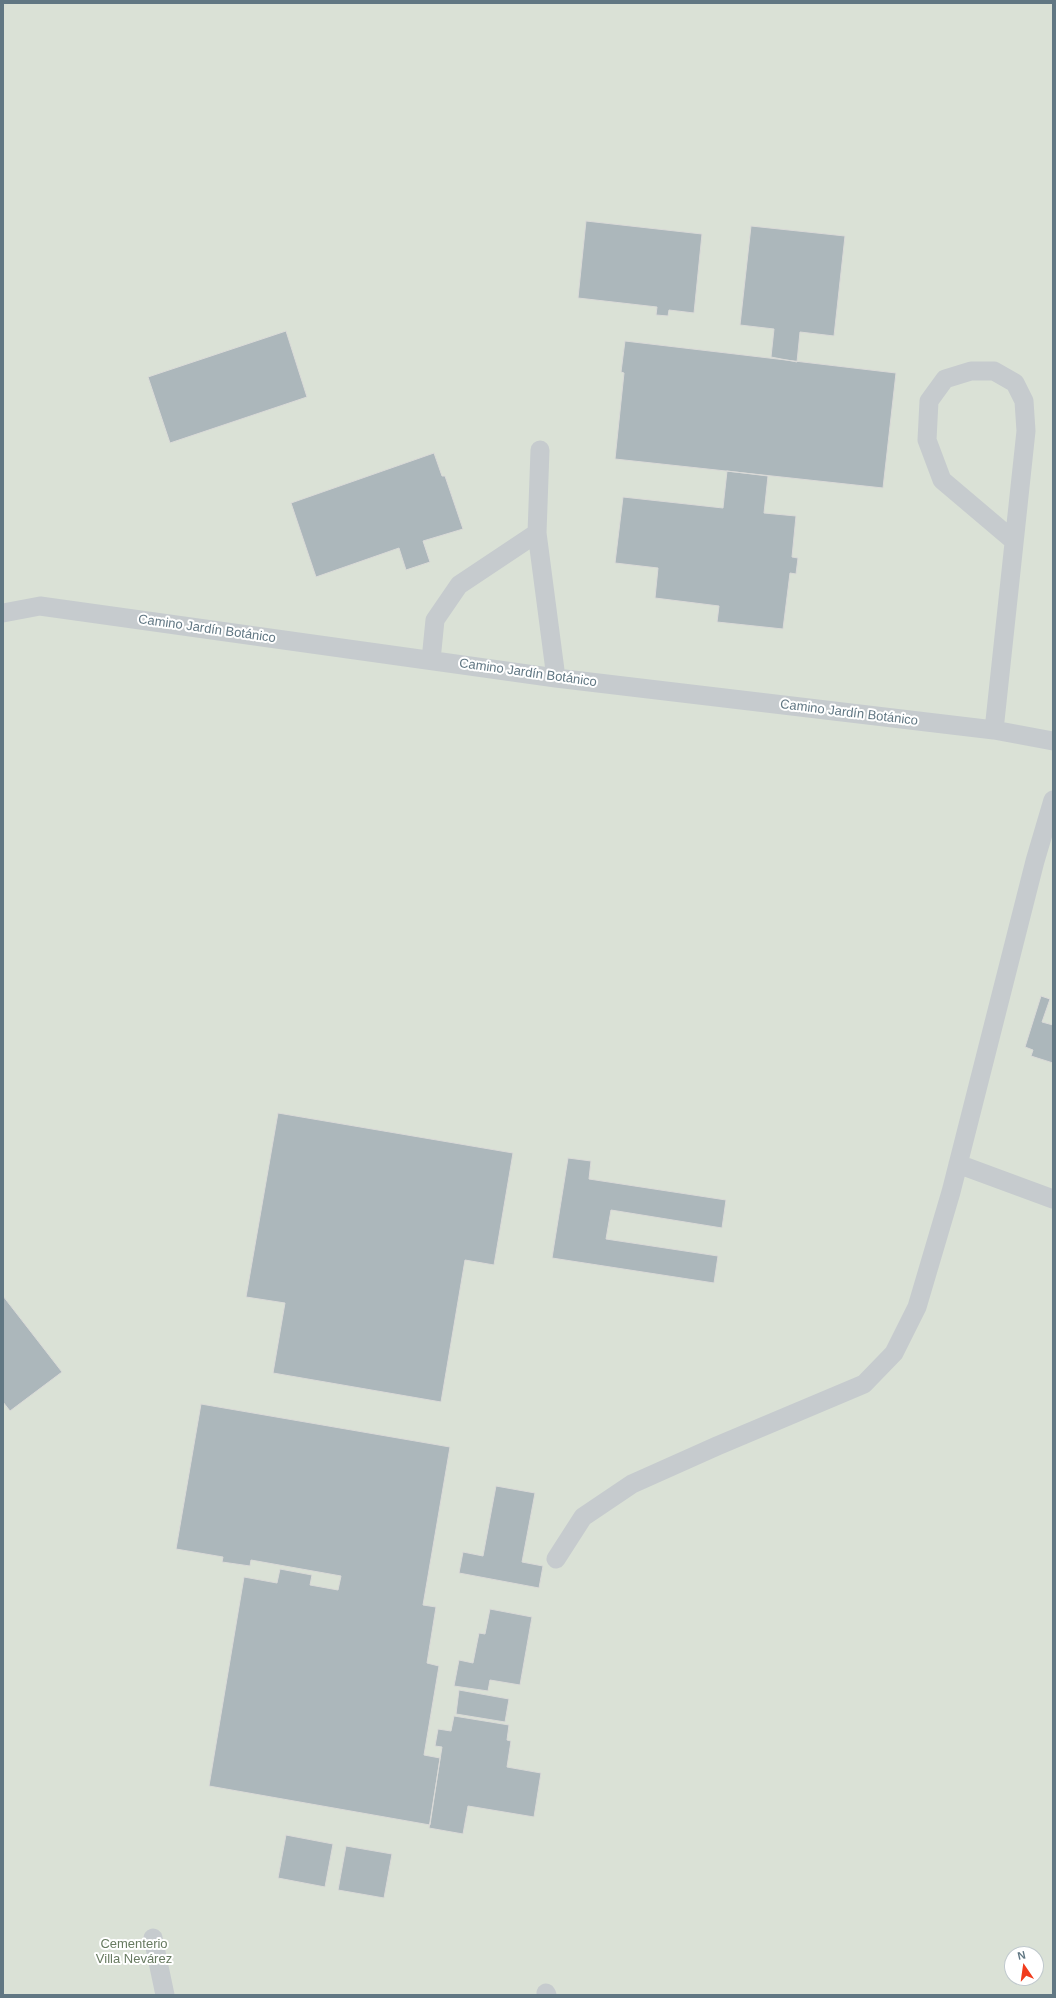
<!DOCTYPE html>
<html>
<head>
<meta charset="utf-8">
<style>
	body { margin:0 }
	#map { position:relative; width:1056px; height:1998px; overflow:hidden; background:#f8f8f5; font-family:Arial,sans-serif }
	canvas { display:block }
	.frame { position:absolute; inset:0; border:4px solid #617783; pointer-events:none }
	.north { position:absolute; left:1004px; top:1946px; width:40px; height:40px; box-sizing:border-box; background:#fff; border:1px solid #c0c9cd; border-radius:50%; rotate:347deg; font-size:11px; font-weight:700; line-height:16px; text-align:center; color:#617783 }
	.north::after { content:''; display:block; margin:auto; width:14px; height:18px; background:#f13c1d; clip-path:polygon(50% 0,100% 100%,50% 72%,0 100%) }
</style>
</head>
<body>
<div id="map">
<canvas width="1056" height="1998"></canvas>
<div class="frame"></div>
<div class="north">N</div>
</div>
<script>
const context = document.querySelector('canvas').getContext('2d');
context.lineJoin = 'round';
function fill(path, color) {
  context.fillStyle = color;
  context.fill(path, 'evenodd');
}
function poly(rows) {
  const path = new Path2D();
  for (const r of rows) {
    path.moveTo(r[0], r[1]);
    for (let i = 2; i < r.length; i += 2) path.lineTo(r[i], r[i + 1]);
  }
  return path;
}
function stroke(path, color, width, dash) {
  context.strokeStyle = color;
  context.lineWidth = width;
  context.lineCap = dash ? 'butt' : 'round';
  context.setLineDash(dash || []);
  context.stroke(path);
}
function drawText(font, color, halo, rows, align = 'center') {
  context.font = font + ' Arial,sans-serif';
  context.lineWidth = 4;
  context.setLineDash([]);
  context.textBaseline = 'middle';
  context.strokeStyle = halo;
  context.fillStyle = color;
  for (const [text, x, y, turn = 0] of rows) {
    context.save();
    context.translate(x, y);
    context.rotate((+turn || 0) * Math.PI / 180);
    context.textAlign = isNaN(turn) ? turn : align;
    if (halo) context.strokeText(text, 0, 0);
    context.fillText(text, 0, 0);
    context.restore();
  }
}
fill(poly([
	[3,3,1053,3,1053,1995,3,1995],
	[1012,1954,1036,1954,1036,1978,1012,1978]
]), '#dae1d6');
const building = poly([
	[586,221,702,234,694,313,669,310,668,316,656,315,657,307,578,298,586,221],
	[751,226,845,236,834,336,800,332,797,362,771,357,774,329,740,325,751,226],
	[286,331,307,397,170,443,148,377,286,331],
	[625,341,896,373,883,488,615,459,624,373,621,372,625,341],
	[434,453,442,476,445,476,463,529,423,541,430,562,406,570,399,548,316,577,291,503,434,453],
	[727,471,768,476,764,513,796,516,792,557,798,558,796,574,790,573,783,629,717,622,719,606,655,598,658,568,615,563,623,497,723,508,727,471],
	[1041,996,1050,999,1042,1022,1053,1025,1053,1063,1031,1056,1033,1050,1025,1047,1041,996],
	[278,1113,513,1153,494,1265,465,1260,441,1402,273,1373,285,1303,246,1297,278,1113],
	[568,1158,591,1161,589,1179,726,1200,722,1228,611,1210,606,1239,718,1256,714,1283,552,1258,568,1158],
	[3,1296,62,1372,10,1411,3,1402,3,1296],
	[201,1404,450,1447,423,1605,436,1607,427,1663,439,1666,424,1755,440,1758,430,1825,209,1786,244,1577,277,1583,280,1569,312,1575,310,1585,338,1590,341,1576,251,1560,250,1566,222,1562,223,1557,176,1549,201,1404],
	[496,1486,535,1493,522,1562,543,1566,539,1588,459,1573,463,1552,483,1556,496,1486],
	[490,1609,532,1617,520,1685,490,1680,488,1691,454,1686,459,1660,473,1663,479,1633,485,1634,490,1609],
	[459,1690,509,1699,505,1722,456,1714,459,1690],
	[454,1716,509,1725,507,1740,511,1741,507,1767,541,1773,534,1817,468,1806,463,1834,429,1828,442,1747,435,1746,438,1729,451,1731,454,1716],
	[286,1835,333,1844,325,1887,278,1878,286,1835],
	[346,1846,392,1854,384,1898,338,1890,346,1846]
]);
fill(building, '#acb7bb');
stroke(building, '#dadad8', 1);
stroke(poly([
	[537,533,556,678],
	[3,613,40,606,556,678,994,730,1053,741],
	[431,660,435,620,459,585,537,533,540,450],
	[994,730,1026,431,1024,401,1015,383,994,371,971,371,945,379,929,401,927,440,942,480,1014,541],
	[958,1164,1053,1199],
	[556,1559,583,1517,632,1484,717,1446,864,1384,894,1353,917,1307,951,1192,1035,861,1053,800],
	[153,1938,165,1995],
	[546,1993,547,1995]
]), '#c6cbce', 19);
drawText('13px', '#617783', '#fff', [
	["Camino Jardín Botánico",207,629,8],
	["Camino Jardín Botánico",528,673,8],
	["Camino Jardín Botánico",849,713,7]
]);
drawText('13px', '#677a60', '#fff', [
	["Cementerio",134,1944],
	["Villa Nevárez",134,1959]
]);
</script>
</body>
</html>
